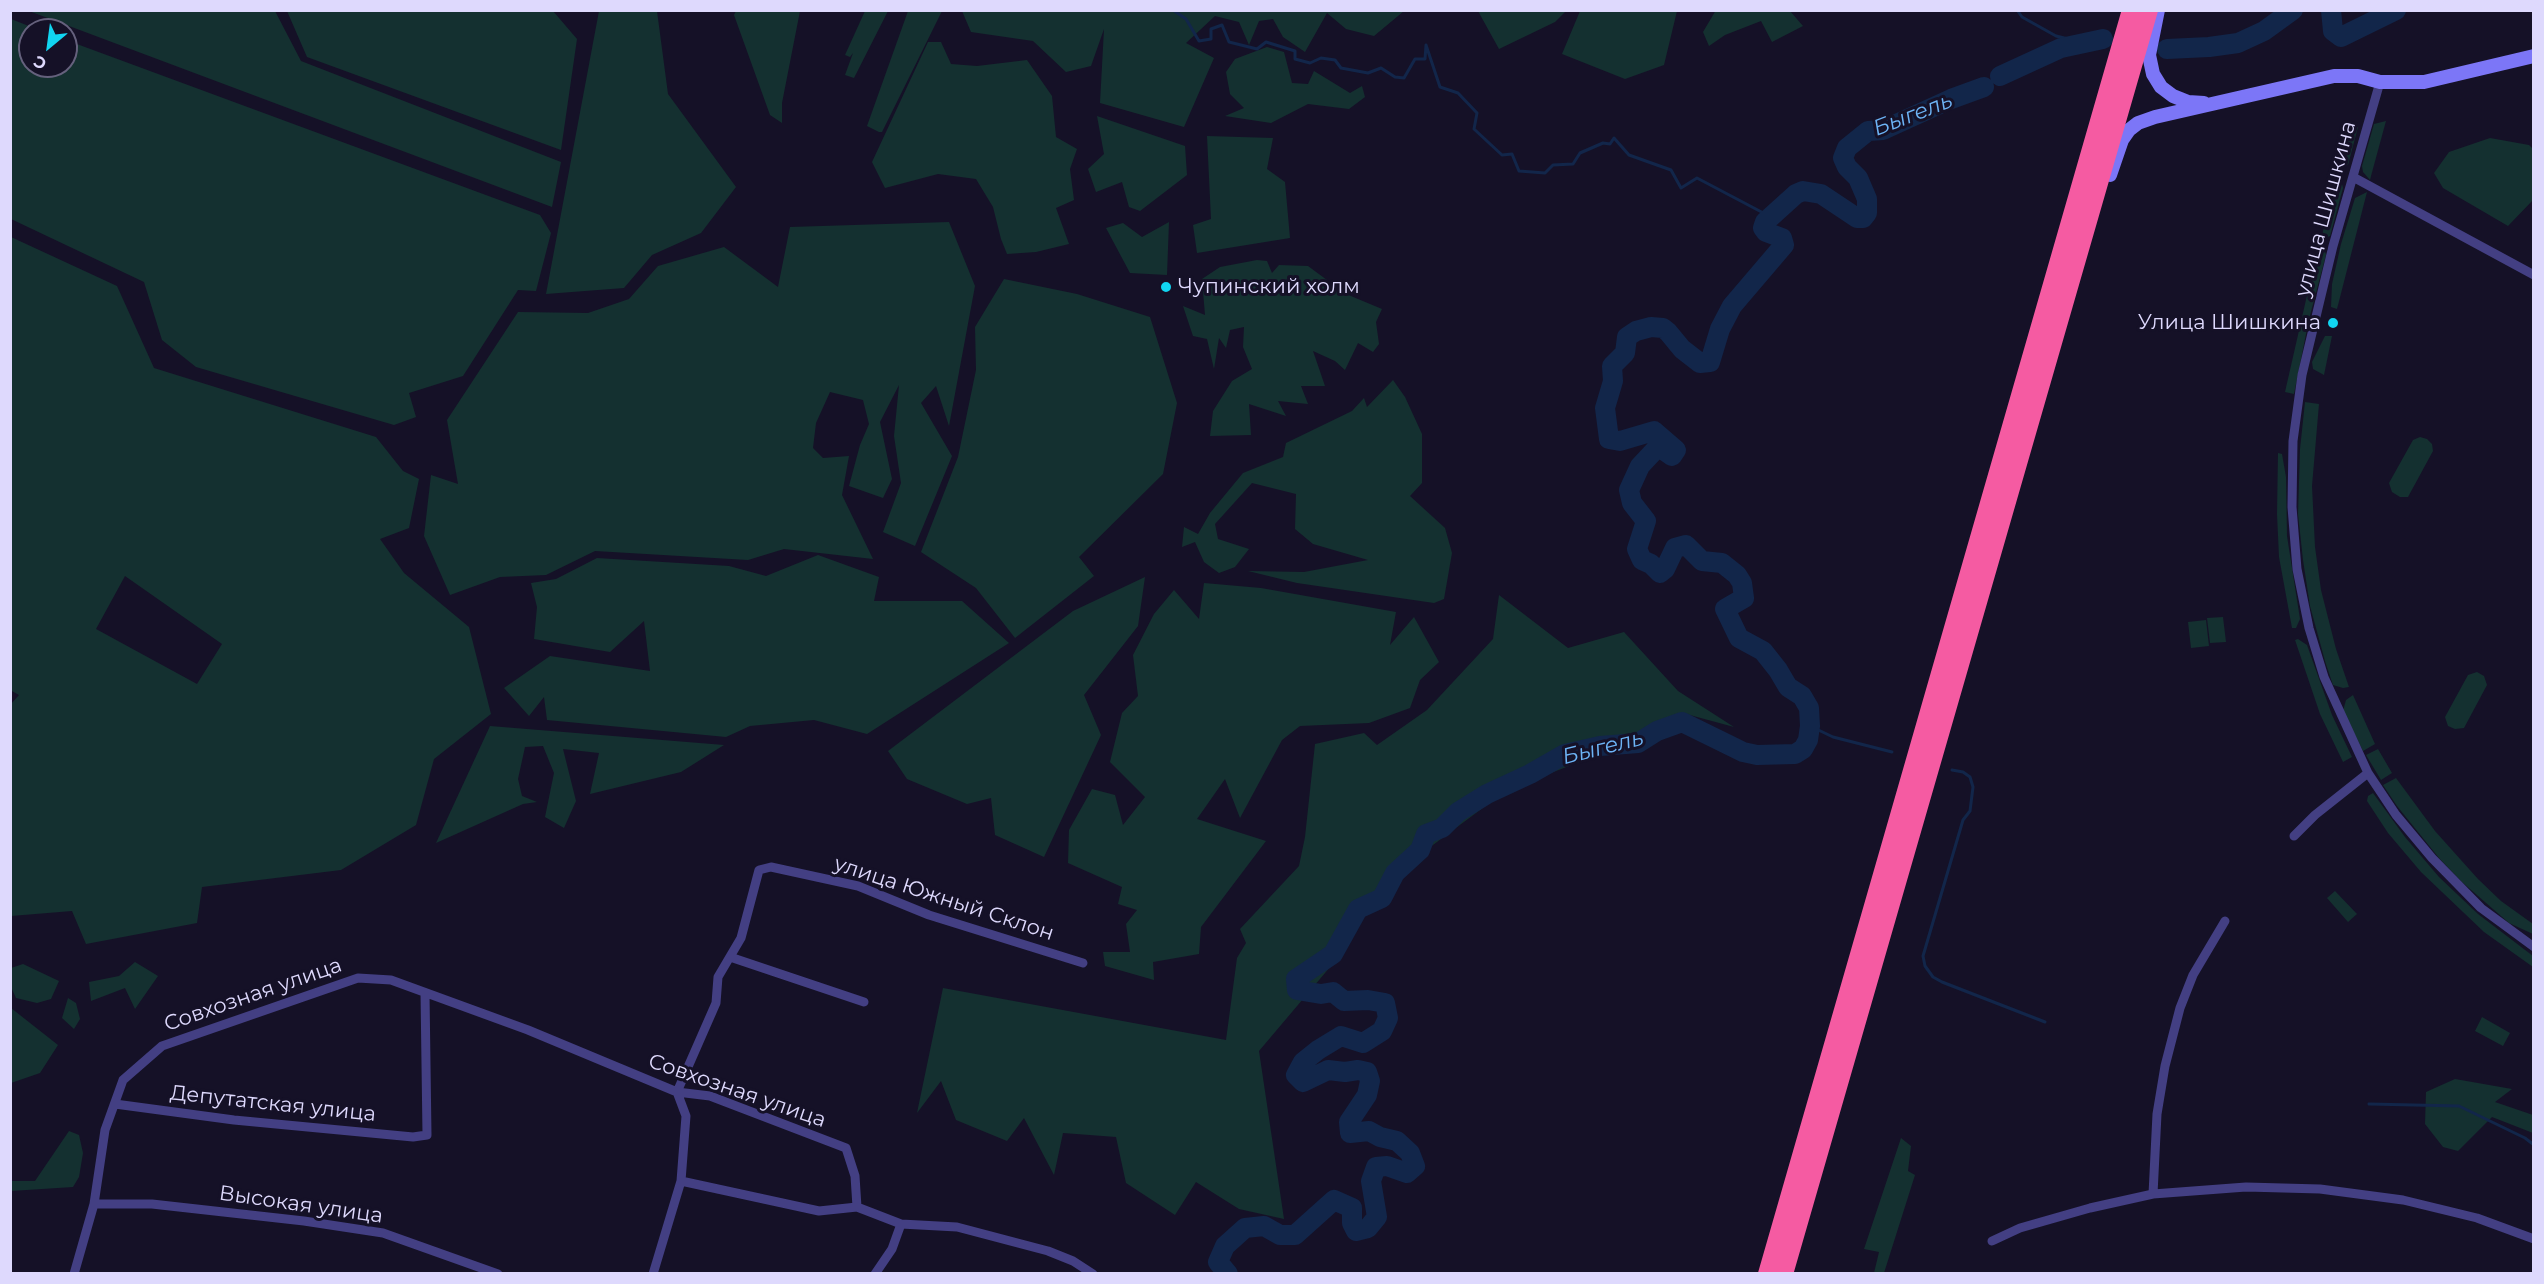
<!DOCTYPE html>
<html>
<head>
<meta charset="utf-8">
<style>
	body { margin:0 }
	#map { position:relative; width:2544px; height:1284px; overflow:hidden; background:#151127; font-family:Montserrat,sans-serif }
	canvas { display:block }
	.frame { position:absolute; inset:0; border:12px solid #ded9fd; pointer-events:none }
	.north { position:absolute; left:18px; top:18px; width:60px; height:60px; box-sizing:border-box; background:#151127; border:2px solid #65617d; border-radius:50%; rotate:209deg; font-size:16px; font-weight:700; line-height:24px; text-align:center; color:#ded9fd }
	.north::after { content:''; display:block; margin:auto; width:21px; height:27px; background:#11d5f1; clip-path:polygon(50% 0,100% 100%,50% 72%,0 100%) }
</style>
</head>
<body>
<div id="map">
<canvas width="2544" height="1284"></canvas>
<div class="frame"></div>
<div class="north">С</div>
</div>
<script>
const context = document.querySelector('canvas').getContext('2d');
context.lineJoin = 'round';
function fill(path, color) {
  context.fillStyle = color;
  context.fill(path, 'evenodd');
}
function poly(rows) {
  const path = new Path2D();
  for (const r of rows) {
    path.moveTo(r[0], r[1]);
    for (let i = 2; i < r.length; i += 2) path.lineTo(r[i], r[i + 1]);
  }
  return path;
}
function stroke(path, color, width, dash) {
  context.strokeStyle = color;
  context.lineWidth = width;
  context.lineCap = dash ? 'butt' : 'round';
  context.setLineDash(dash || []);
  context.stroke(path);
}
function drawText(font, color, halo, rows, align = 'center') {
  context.font = font + ' Montserrat,sans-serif';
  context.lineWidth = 6;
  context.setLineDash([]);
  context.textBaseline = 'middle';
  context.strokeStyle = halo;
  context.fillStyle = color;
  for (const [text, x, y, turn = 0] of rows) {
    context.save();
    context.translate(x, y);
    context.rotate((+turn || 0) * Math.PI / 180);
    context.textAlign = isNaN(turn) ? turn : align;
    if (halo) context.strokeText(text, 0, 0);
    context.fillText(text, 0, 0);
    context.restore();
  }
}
fill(poly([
	[1716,10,1790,11,1803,26,1772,42,1761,21,1725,35,1709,46,1703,32],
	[29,11,275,11,301,61,561,162,552,207],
	[287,11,553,11,577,39,561,150,307,57],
	[599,11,657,11,668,94,736,187,701,233,652,255,624,288,546,294],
	[736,11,800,11,782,103,782,123,770,115,734,15],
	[865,11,888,11,854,78,845,75,853,53,850,57,845,55],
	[908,11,942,11,882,132,879,132,867,126],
	[962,11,1404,11,1374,36,1346,29,1327,13,1305,52,1283,37,1273,19,1259,21,1249,45,1239,22,1215,16,1186,43,1214,58,1184,127,1100,103,1104,29,1091,66,1066,72,1033,41,971,32],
	[1478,11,1566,11,1555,22,1499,49],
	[1580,11,1677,11,1664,65,1625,79,1562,54],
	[11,19,39,30,30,30,30,66,66,66,66,40,540,215,551,233,536,291,518,290,463,376,409,393,416,417,394,425,196,367,162,340,144,282,11,219],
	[928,42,941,42,951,64,977,66,1027,60,1052,96,1056,137,1077,149,1070,169,1074,200,1056,208,1069,244,1036,252,1007,254,1001,239,993,207,976,179,938,174,885,188,872,162],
	[1267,47,1284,52,1292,83,1308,84,1314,71,1350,93,1362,86,1365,97,1349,109,1308,104,1271,123,1225,116,1244,108,1230,94,1226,72,1235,59],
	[1097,116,1185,146,1187,175,1140,211,1129,207,1122,182,1096,192,1088,169,1104,154],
	[2386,121,2371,176,2370,180,2363,172,2362,166,2374,124],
	[2358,127,2348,165,2339,168,2349,129],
	[1207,136,1273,138,1267,169,1285,182,1290,238,1197,253,1193,225,1211,219],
	[2490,138,2529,145,2533,149,2533,200,2508,226,2443,188,2434,173,2449,152],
	[2336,178,2341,180,2343,188,2330,236,2323,239,2321,239],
	[2367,192,2337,309,2331,307,2332,284,2341,244,2355,198],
	[949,222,975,286,949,426,936,386,921,403,952,456,915,546,883,532,901,483,894,436,899,385,880,422,892,479,883,498,849,486,860,445,869,424,863,400,830,392,816,423,813,448,823,458,849,456,842,495,873,559,784,549,748,560,595,551,546,575,500,577,450,595,424,536,431,475,458,484,447,420,518,312,588,313,629,299,658,266,724,247,778,287,790,227],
	[1169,222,1167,275,1130,273,1106,228,1123,223,1142,237],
	[11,237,117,286,154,368,376,437,403,471,419,479,409,528,380,539,404,573,469,627,491,714,434,759,416,825,341,870,202,887,197,923,86,944,72,911,11,916,10,705,19,695,10,690],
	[125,576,222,644,197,684,96,629],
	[2318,247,2325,251,2326,255,2309,319,2294,394,2285,392],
	[1257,260,1267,261,1272,273,1279,265,1308,266,1346,294,1382,309,1376,322,1379,344,1373,352,1358,343,1345,370,1335,361,1313,351,1325,386,1301,386,1308,404,1278,401,1286,416,1249,404,1251,435,1210,436,1213,411,1232,381,1252,369,1243,347,1244,327,1230,330,1226,348,1219,338,1214,369,1207,339,1193,336,1183,306,1205,315,1202,279,1220,267],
	[1004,279,1077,294,1150,317,1177,403,1163,474,1079,557,1094,576,1015,638,976,588,921,552,958,457,976,370,975,327],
	[2325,336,2332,336,2324,375,2313,369,2312,362],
	[1393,380,1405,397,1422,434,1422,483,1410,496,1445,528,1452,553,1444,599,1434,603,1297,583,1248,571,1304,572,1368,560,1313,544,1295,529,1296,494,1252,483,1215,524,1218,539,1249,549,1235,567,1219,573,1204,562,1195,542,1182,547,1184,527,1198,534,1210,513,1243,473,1283,457,1286,443,1352,411,1364,398,1367,407],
	[2305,402,2319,404,2312,486,2315,547,2321,590,2336,649,2349,687,2343,688,2333,685,2325,661,2310,606,2303,560,2298,514,2300,449],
	[2420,437,2427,439,2432,444,2433,451,2408,497,2400,497,2392,492,2389,483,2413,440],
	[2278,453,2282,454,2286,477,2287,536,2300,619,2296,628,2292,628,2279,557,2277,514],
	[818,555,879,577,874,601,962,601,1009,643,867,734,814,720,750,726,726,737,547,720,544,697,529,716,504,688,550,656,650,671,644,621,610,652,534,639,537,607,531,583,556,579,597,558,729,566,766,576],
	[1145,577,1138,626,1084,695,1101,735,1044,857,995,835,991,798,967,804,907,779,888,751,1073,611],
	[1204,583,1261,588,1396,612,1390,645,1414,617,1439,662,1420,680,1410,708,1369,723,1300,726,1282,740,1240,818,1225,779,1197,819,1266,841,1201,927,1199,954,1153,962,1154,980,1105,966,1103,952,1130,952,1126,924,1137,910,1118,904,1122,887,1068,863,1069,830,1092,789,1115,795,1123,825,1145,797,1110,762,1122,713,1138,696,1133,655,1154,614,1174,590,1199,619],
	[1499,595,1568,648,1624,632,1678,691,1734,727,1686,714,1644,737,1507,790,1410,862,1355,920,1336,960,1259,1051,1284,1219,1239,1209,1196,1182,1175,1215,1126,1183,1116,1137,1063,1133,1054,1175,1024,1118,1007,1141,956,1120,941,1081,917,1113,943,988,1226,1040,1237,958,1246,943,1240,929,1299,866,1305,837,1315,744,1364,733,1377,745,1427,710,1493,639],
	[2223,617,2226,642,2210,643,2207,618],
	[2206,620,2209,646,2191,648,2188,622],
	[2298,639,2307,645,2332,715,2352,757,2343,762,2320,714,2295,640],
	[2477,672,2484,676,2487,685,2464,728,2455,729,2448,726,2445,717,2468,675],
	[2353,695,2375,744,2363,751,2343,711,2346,700],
	[490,726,724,745,681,772,590,794,599,753,563,749,576,801,564,828,545,817,554,773,543,746,525,747,518,779,522,796,537,802,523,804,436,843],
	[2378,749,2392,773,2381,780,2366,755],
	[2396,778,2435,831,2478,879,2501,901,2533,924,2533,934,2509,923,2462,882,2439,858,2397,806,2383,785],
	[2373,793,2405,837,2439,877,2478,914,2533,956,2533,967,2484,932,2421,872,2388,833,2367,801,2368,796],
	[2335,891,2357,914,2348,922,2327,898],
	[135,962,158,976,135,1009,125,988,91,1001,89,982,119,976],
	[23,964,59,981,51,999,37,1003,16,998,11,987,11,968],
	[68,998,76,1003,80,1019,74,1029,62,1018],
	[11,1008,58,1045,40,1073,11,1083],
	[2482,1017,2510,1033,2503,1046,2475,1031],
	[2455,1079,2512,1089,2495,1102,2533,1115,2533,1133,2492,1117,2458,1151,2443,1147,2425,1124,2426,1092],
	[69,1131,79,1135,83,1153,79,1177,73,1187,11,1191,11,1181,35,1181],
	[1901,1138,1911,1146,1908,1171,1915,1175,1884,1273,1874,1273,1879,1252,1864,1249]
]), '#143030');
stroke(poly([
	[1173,10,1186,19,1199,41,1211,39,1211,29,1222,25,1229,42,1257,49,1266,42,1295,51,1295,59,1310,63,1321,58,1335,60,1341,68,1368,73,1381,68,1395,77,1404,78,1415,59,1425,59,1426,45,1440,87,1458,93,1477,113,1474,129,1502,155,1512,154,1519,171,1545,173,1553,165,1573,164,1580,153,1603,143,1610,144,1614,138,1629,155,1671,170,1681,188,1697,178,1771,217],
	[2017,10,2022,17,2056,36,2085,43],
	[1810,726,1833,737,1892,752],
	[1952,770,1963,772,1970,777,1973,787,1970,811,1963,820,1923,956,1925,966,1933,977,1942,982,2045,1022],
	[2369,1104,2459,1106,2525,1138,2534,1145]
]), '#12264a', 3);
stroke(poly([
	[2331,10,2333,31,2341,37,2396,10],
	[2167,49,2209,47,2238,43,2264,31,2293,10],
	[2000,76,2061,48,2103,39],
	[1228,1274,1218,1262,1225,1246,1245,1228,1264,1226,1280,1235,1295,1235,1334,1200,1352,1208,1352,1223,1356,1231,1368,1228,1377,1217,1371,1181,1376,1167,1387,1166,1407,1173,1415,1166,1410,1153,1397,1141,1380,1137,1369,1131,1350,1133,1349,1122,1367,1095,1370,1081,1367,1072,1358,1070,1345,1072,1328,1070,1303,1082,1296,1075,1303,1062,1318,1050,1341,1036,1363,1043,1382,1031,1388,1018,1385,1003,1368,1000,1344,1001,1333,992,1321,994,1297,990,1296,979,1333,954,1358,909,1382,898,1395,873,1420,850,1426,834,1442,828,1458,812,1487,794,1530,774,1565,754,1600,746,1638,743,1657,731,1682,722,1743,752,1757,755,1795,754,1803,749,1808,740,1810,726,1809,708,1802,696,1788,687,1778,670,1763,651,1739,638,1725,609,1744,598,1742,583,1737,575,1722,563,1702,561,1686,545,1675,548,1665,569,1660,573,1651,564,1642,560,1637,549,1646,521,1632,503,1629,490,1640,466,1655,450,1662,449,1672,456,1676,450,1654,431,1620,441,1609,439,1605,408,1613,381,1612,366,1625,353,1627,337,1636,331,1651,327,1663,328,1668,332,1682,349,1700,363,1710,362,1720,329,1732,306,1784,245,1782,238,1766,232,1763,228,1765,222,1796,194,1803,191,1821,194,1857,218,1863,218,1867,213,1867,199,1858,178,1847,167,1843,158,1847,148,1868,131,1883,130,1951,99,1984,87]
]), '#12264a', 20);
stroke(poly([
	[2380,82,2333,246,2302,375,2293,441,2292,507,2297,569,2309,628,2324,677,2368,773,2396,815,2432,858,2481,908,2534,947],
	[2353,177,2534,275],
	[2294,836,2315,815,2368,773],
	[730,957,864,1002],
	[115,1104,234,1120,413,1137,427,1135,425,993],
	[681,1181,819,1211,857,1207,901,1224,957,1227,1048,1251,1073,1261,1093,1274],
	[2153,1194,2157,1114,2165,1066,2180,1008,2193,975,2225,921],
	[94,1204,152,1204,304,1221,383,1233,498,1274],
	[1992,1241,2020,1228,2090,1208,2153,1194,2246,1187,2320,1189,2403,1200,2477,1218,2534,1239],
	[74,1274,94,1204,105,1130,123,1080,162,1046,358,978,391,980,528,1030,677,1092,710,1096,846,1148,855,1176,857,1207],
	[653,1274,681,1181,686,1116,677,1092,716,1003,718,977,741,938,759,870,771,867,858,886,929,915,1083,963],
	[875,1274,892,1249,901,1224]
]), '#433f83', 9);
stroke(poly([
	[2158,10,2149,55,2153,74,2161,87,2173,96,2188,102,2204,103],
	[2110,175,2122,140,2129,130,2138,123,2155,117,2334,76,2358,76,2380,82,2424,82,2534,56]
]), '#7c76f7', 14);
stroke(poly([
	[1767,1274,2131,10],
	[1784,1274,2149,10]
]), '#f55ba2', 18);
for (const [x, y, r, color] of [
	[1166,287,6,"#11d5f1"],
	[2333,323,6,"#11d5f1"]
]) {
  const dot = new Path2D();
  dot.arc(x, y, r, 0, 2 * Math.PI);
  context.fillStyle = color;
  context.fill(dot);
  stroke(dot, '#151127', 2);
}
drawText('21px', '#ded9fd', '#151127', [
	["улица Шишкина",2326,209,-75],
	["улица Южный Склон",944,899,18],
	["Совхозная улица",253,995,-19],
	["Совхозная улица",737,1091,19],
	["Депутатская улица",273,1104,6],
	["Высокая улица",301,1205,8]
]);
drawText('21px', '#ded9fd', '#151127', [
	["Чупинский холм",1178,287],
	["Улица Шишкина",2321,323,"right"]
], 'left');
drawText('italic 22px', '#6db4f6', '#151127', [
	["Быгель",1913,115,-21],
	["Быгель",1603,748,-14]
]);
</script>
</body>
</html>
